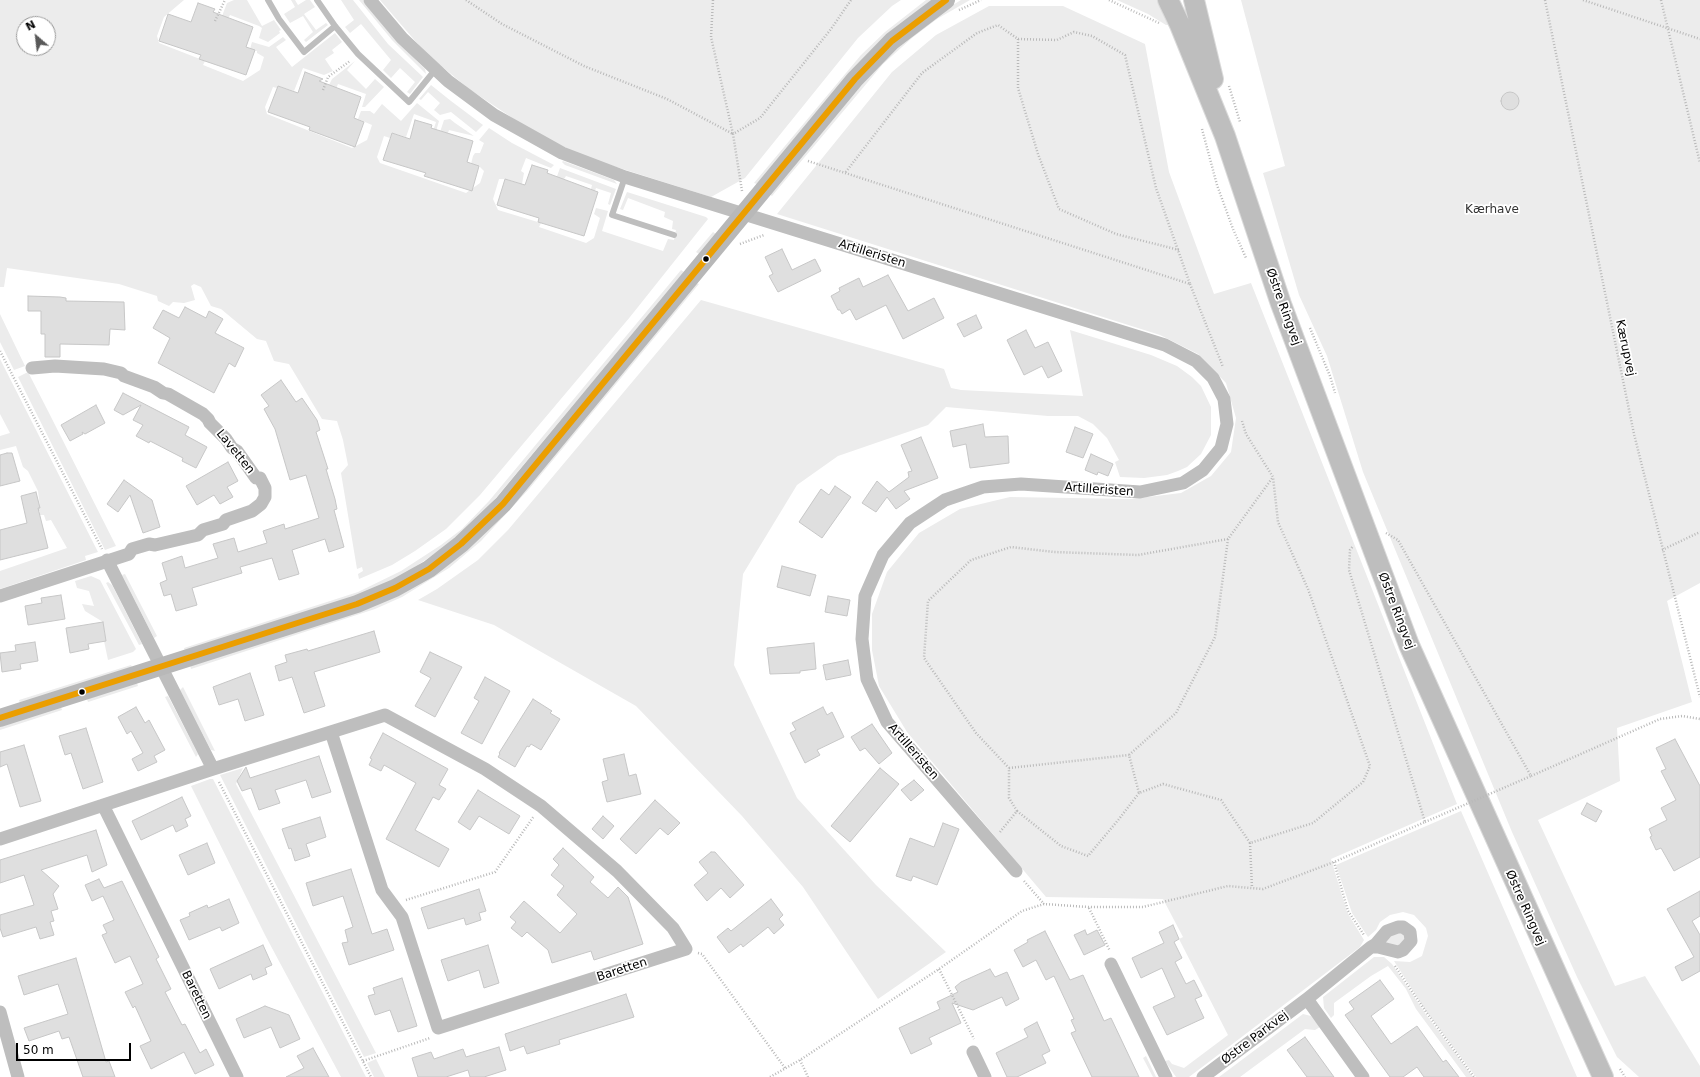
<!DOCTYPE html>
<html>
<head>
<meta charset="utf-8">
<style>
	body { margin:0 }
	#map { position:relative; width:1700px; height:1077px; overflow:hidden; background:#fff; font-family:"DejaVu Sans",sans-serif }
	canvas { display:block }
	.north { position:absolute; left:16px; top:16px; width:40px; height:40px; box-sizing:border-box; background:#fff; border:1px solid #999; border-radius:50%; rotate:332deg; font-size:11px; font-weight:700; line-height:16px; text-align:center; color:#000 }
	.north::after { content:''; display:block; margin:auto; width:14px; height:18px; background:#595959; clip-path:polygon(50% 0,100% 100%,50% 72%,0 100%) }
	.scale { position:absolute; left:16px; top:1043px; width:115px; height:18px; box-sizing:border-box; border:2px solid #000; border-top:0; padding-left:5px; font-size:12px; line-height:14px; white-space:nowrap; color:#000; -webkit-text-stroke:3px #fff; paint-order:stroke }
</style>
</head>
<body>
<div id="map">
<canvas width="1700" height="1077"></canvas>
<div class="north">N</div>
<div class="scale">50 m</div>
</div>
<script>
const context = document.querySelector('canvas').getContext('2d');
context.lineJoin = 'round';
function fill(path, color) { context.fillStyle = color; context.fill(path, 'evenodd'); }
const shape = rows => new Path2D(rows.map(r => 'M' + r).join(''));
function strokePath(path, color, width, dash) { context.strokeStyle = color; context.lineWidth = width; context.lineCap = dash ? 'butt' : 'round'; context.setLineDash(dash || []); context.stroke(path); }
function label(font, color, halo, rows, align = 'center') {
  context.font = font + ' "DejaVu Sans",sans-serif'; context.lineWidth = 3.5; context.setLineDash([]); context.textBaseline = 'middle'; context.strokeStyle = halo; context.fillStyle = color; for (const [text, x, y, turn = 0] of rows) {
    context.save(); context.translate(x, y); context.rotate((+turn || 0) * Math.PI / 180); context.textAlign = isNaN(turn) ? turn : align; if (halo) context.strokeText(text, 0, 0); context.fillText(text, 0, 0); context.restore();
  }
}
fill(shape([
	[0,0,184,0,164,17,157,36,159,43,205,61,203,65,243,81,260,70,264,57,257,53,257,51,250,49,252,42,269,47,283,37,286,40,276,47,292,67,335,33,342,42,332,50,334,53,325,59,333,71,324,75,303,68,294,91,278,86,277,88,273,87,265,107,267,114,352,148,367,140,372,125,358,119,361,111,370,111,374,114,382,104,401,121,417,103,439,121,435,135,432,134,436,122,414,114,406,137,392,133,390,138,384,136,377,157,380,163,466,193,480,183,484,171,479,166,471,164,473,156,475,153,480,153,484,143,479,140,489,128,512,143,554,165,551,168,526,158,521,171,524,173,522,184,506,179,499,179,493,199,498,210,541,223,539,227,586,243,594,238,600,218,594,214,596,208,608,211,602,231,663,251,668,239,674,240,676,230,672,229,673,221,664,217,665,212,628,198,623,210,620,209,627,192,706,217,708,219,630,317,480,495,446,529,415,551,392,565,359,579,358,574,363,571,362,567,357,569,341,473,348,465,343,440,337,421,322,419,289,364,274,361,266,341,257,339,221,309,211,306,201,287,194,284,191,286,195,300,184,303,173,302,169,306,158,301,157,296,119,284,7,268,4,287,0,287],
	[24,24,48,24,48,48,24,48],
	[234,0,247,0,262,26,274,20,281,30,279,31,280,33,268,42,259,38,262,28,259,26,230,15,224,26,219,24,227,3],
	[291,0,295,0,298,5,306,0,310,0,315,7,304,14,316,30,326,23,328,25,306,42,304,40,313,32,303,16,290,23,284,14,295,7],
	[341,0,353,0,388,44,423,77,410,94,407,92,415,82,400,68,391,78,383,70,391,60,361,24,350,33,345,27,354,20],
	[359,0,363,0,393,37,425,69,426,74,392,40],
	[380,0,901,0,892,6,858,38,745,178,711,197,607,164,572,151,529,129,469,89,439,64,417,43],
	[926,0,932,0,887,34,864,57,757,184,754,183,861,55,885,32],
	[961,0,970,0,937,19,912,38,883,64,772,196,769,194,880,62,935,16],
	[1117,0,1162,0,1172,24,1166,25,1148,14],
	[1241,0,1700,0,1700,583,1667,601,1692,702,1617,728,1620,781,1538,820,1615,986,1645,976,1700,1066,1700,1077,1639,1077,1617,1057,1577,977,1512,832,1363,472,1327,356,1299,295,1263,173,1285,166],
	[989,6,1063,6,1145,44,1169,172,1214,294,1251,283,1457,804,1331,859,1347,912,1364,940,1360,947,1189,1077,1176,1077,1165,1061,1169,1060,1172,1064,1184,1068,1228,1035,1179,939,1183,937,1163,899,1046,897,907,732,879,686,872,650,872,614,887,572,919,533,960,509,1010,497,1131,499,1181,493,1211,476,1231,452,1236,418,1226,383,1198,354,1160,335,777,214,892,72,936,35],
	[355,61,347,70,366,89,375,79,384,87,365,107,362,107,366,94,338,84,333,96,327,89,332,79],
	[431,85,451,101,483,125,476,132,451,112,440,115,434,110,440,103,428,92,421,100,419,99],
	[450,119,455,123,474,136,449,130,445,141,439,135,444,120],
	[563,161,614,180,617,184,565,165,562,162],
	[560,168,616,189,610,205,608,204,611,193,596,188,592,199,589,197,592,185,566,176,561,184,555,182],
	[713,232,716,234,699,254,696,252],
	[681,270,684,272,490,505,478,518,443,548,403,575,359,595,185,651,184,648,358,592,401,571,441,545,462,529,489,501],
	[696,283,699,284,529,489,481,541,449,568,402,597,375,609,191,669,190,665,423,580],
	[701,300,944,369,951,388,961,390,1083,396,1070,330,1151,355,1177,366,1192,377,1201,386,1211,407,1211,435,1201,454,1187,467,1178,471,1167,475,1144,478,1120,477,1115,462,1119,460,1107,438,1093,424,1078,416,1048,416,946,407,928,425,838,456,797,485,743,574,734,665,797,798,876,885,946,952,878,999,803,887,742,816,636,706,494,625,418,600,437,589,478,560,508,530],
	[0,314,25,366,14,370,0,342],
	[0,359,98,552,85,556,86,560,0,589,0,571,67,548,51,520,46,521,44,515,40,515,40,511,26,515,24,512,40,507,38,491,28,471,23,467,16,446,0,450,0,436,10,433,0,414],
	[28,372,48,411,116,546,105,550,18,377],
	[125,574,157,636,154,638,122,575],
	[91,576,100,580,136,649,133,652,108,660,104,641,106,641,103,622,85,611,82,604,94,606,89,591,77,588,75,581],
	[108,582,112,585,142,644,139,645,106,583],
	[131,665,132,667,20,703,19,700],
	[137,683,138,686,88,702,87,699],
	[183,687,215,751,211,750,180,690],
	[168,696,198,754,196,757,165,697],
	[61,707,62,710,0,730,0,726],
	[243,768,236,784,376,1053,364,1057,220,775],
	[210,779,213,779,366,1077,341,1077,265,935,191,786],
	[1461,811,1577,1077,1476,1077,1426,1011,1394,961,1410,962,1422,956,1428,936,1426,928,1414,915,1403,912,1390,915,1380,922,1376,930,1368,937,1352,913,1336,865],
	[1390,931,1408,934,1404,948,1385,946,1384,937],
	[1374,957,1384,957,1392,964,1427,1016,1473,1077,1466,1077,1416,1009,1406,989,1388,966,1371,976,1334,1003,1334,1015,1331,1018,1324,1008,1323,997],
	[1303,1014,1311,1016,1320,1027,1315,1030,1305,1029,1240,1077,1219,1077],
	[1146,1056,1156,1077,1153,1077,1143,1058],
	[376,1059,385,1077,374,1077,367,1063]
]), '#ececec');
const building = shape([
	[198,3,215,9,213,12,253,27,246,47,255,50,246,75,199,59,201,55,159,41,168,14,191,22,198,3],
	[305,72,323,79,319,81,361,97,354,118,364,122,355,147,309,130,310,127,268,112,278,86,298,93,305,72],
	'1501 101a9 9 0 1 1 18 0a9 9 0 1 1-18 0Z',
	[415,120,432,125,431,128,473,141,467,162,479,166,472,191,424,176,426,173,383,160,392,133,410,139,415,120],
	[532,165,548,170,547,173,598,192,584,236,538,222,539,218,497,205,505,179,525,185,532,165],
	[782,249,792,270,815,259,821,271,778,292,769,276,773,274,765,257,782,249],
	[888,275,908,311,934,298,944,318,903,339,886,305,856,320,850,309,842,314,840,310,838,310,831,296,840,291,839,288,859,278,863,287,888,275],
	[28,296,60,297,66,298,66,301,124,302,125,330,110,329,109,345,60,344,60,357,45,357,45,334,41,334,41,311,28,311,28,296],
	[185,307,206,318,209,311,223,319,215,333,244,348,235,367,229,363,214,393,158,363,170,338,153,328,163,310,179,318,185,307],
	[976,315,982,328,964,337,957,324,976,315],
	[1026,330,1035,348,1048,342,1062,371,1048,378,1042,366,1024,375,1007,340,1026,330],
	[281,380,296,402,302,398,317,420,320,430,316,432,328,469,326,469,335,499,337,509,334,510,344,547,329,552,325,539,292,550,299,574,279,580,272,558,240,567,242,573,192,588,197,605,176,611,171,594,164,596,160,583,167,580,162,563,182,556,185,568,218,558,213,544,234,538,238,552,267,543,263,531,284,524,285,529,319,518,306,475,290,480,275,429,264,409,269,406,261,395,281,380],
	[123,393,189,427,185,435,207,447,196,468,182,461,183,458,150,441,149,443,136,436,143,425,133,420,141,405,123,415,114,410,123,393],
	[96,405,105,423,85,434,82,432,83,434,70,441,61,425,96,405],
	[983,424,985,437,1008,436,1009,463,970,468,966,444,953,447,950,431,983,424],
	[1075,427,1093,434,1083,458,1066,452,1075,427],
	[921,437,938,478,904,491,910,499,896,509,887,497,876,512,862,503,877,481,889,492,909,477,908,472,912,471,901,445,921,437],
	[7,453,12,453,20,481,0,486,0,455,7,453],
	[1091,454,1113,464,1108,476,1098,472,1097,475,1085,470,1091,454],
	[228,462,238,481,227,487,233,497,220,504,214,495,197,505,186,486,228,462],
	[124,480,152,500,160,527,143,533,130,495,118,512,107,504,124,480],
	[835,486,851,497,822,538,799,522,821,489,829,495,835,486],
	[36,492,40,508,38,508,48,548,0,560,0,530,27,523,21,496,36,492],
	[782,566,816,575,810,596,777,587,782,566],
	[61,595,65,619,28,625,25,606,42,603,41,598,61,595],
	[828,596,850,600,847,616,825,612,828,596],
	[103,622,106,641,88,644,89,649,70,653,66,628,103,622],
	[374,631,380,652,314,672,325,706,304,713,292,677,279,681,275,666,287,662,285,655,307,649,308,651,374,631],
	[35,642,38,661,20,664,21,669,2,672,0,653,16,651,15,645,35,642],
	[814,643,816,669,800,671,800,673,770,674,767,648,814,643],
	[430,652,462,667,435,717,415,706,431,678,420,672,430,652],
	[848,660,851,675,826,680,823,665,848,660],
	[250,673,264,715,245,721,238,699,219,705,213,687,250,673],
	[485,677,510,691,482,744,461,733,479,701,474,698,485,677],
	[533,699,552,711,550,713,560,719,541,750,531,744,529,747,527,746,515,767,498,757,500,754,499,753,533,699],
	[136,707,145,723,149,720,165,750,154,756,157,762,138,771,132,759,143,753,131,731,127,734,118,717,136,707],
	[823,707,827,715,832,712,844,737,817,750,820,755,805,763,790,733,796,730,792,723,823,707],
	[872,724,892,753,879,764,865,748,860,751,851,737,872,724],
	[86,728,103,782,83,789,71,753,65,755,59,736,86,728],
	[383,733,448,769,439,785,446,789,439,800,433,797,415,830,449,849,439,867,386,839,416,783,384,765,381,771,369,765,372,759,370,758,383,733],
	[1675,739,1700,786,1700,857,1674,871,1661,848,1656,850,1650,837,1652,836,1649,829,1667,820,1661,808,1676,800,1661,771,1666,769,1656,748,1675,739],
	[24,745,41,801,20,807,7,764,0,767,0,752,24,745],
	[624,754,629,776,636,774,641,794,607,802,602,782,608,780,603,759,624,754],
	[319,756,331,792,312,798,306,780,275,790,280,803,259,810,251,788,242,791,237,781,246,767,250,778,319,756],
	[880,768,899,784,850,842,831,826,880,768],
	[914,780,924,790,911,801,901,790,914,780],
	[478,790,520,816,509,834,479,816,470,830,458,822,478,790],
	[182,797,191,816,185,819,188,826,176,832,173,825,141,840,132,821,182,797],
	[655,800,680,823,668,835,660,828,636,854,620,839,655,800],
	[1587,803,1602,811,1596,822,1581,814,1587,803],
	[603,816,614,826,603,839,592,829,603,816],
	[320,817,326,837,306,844,310,856,295,861,291,848,289,849,282,829,320,817],
	[943,823,959,829,937,885,913,876,911,881,896,876,910,838,934,847,943,823],
	[96,830,107,865,92,872,87,855,41,870,59,886,53,894,58,909,51,911,54,921,50,922,54,935,40,939,36,927,3,937,0,928,0,915,34,905,24,875,0,883,0,860,96,830],
	[207,843,215,863,188,875,179,855,207,843],
	[563,848,594,877,590,882,608,898,618,887,628,897,643,944,594,960,591,951,552,963,548,950,527,932,522,937,511,928,516,922,510,917,524,901,560,933,577,914,557,895,564,886,551,875,559,865,553,859,563,848],
	[711,852,715,852,744,885,730,898,721,888,707,901,694,885,708,873,699,862,711,852],
	[351,869,372,934,387,929,394,950,349,965,342,943,348,942,345,930,353,927,343,896,313,906,306,883,351,869],
	[99,879,104,888,122,881,159,957,156,959,171,989,165,992,182,1025,185,1024,200,1053,206,1049,214,1065,195,1074,184,1052,151,1069,140,1046,151,1041,135,1006,133,1008,125,992,143,984,130,956,115,963,102,935,107,933,103,925,114,920,103,896,92,901,85,885,99,879],
	[479,889,486,911,479,913,481,920,466,925,464,918,428,929,421,908,479,889],
	[1700,891,1700,916,1692,921,1700,935,1700,971,1682,981,1675,967,1694,957,1667,909,1700,891],
	[229,899,239,923,222,931,220,927,189,940,180,920,190,916,189,913,207,905,208,908,229,899],
	[771,899,783,915,779,919,784,925,774,934,768,927,743,947,741,944,729,953,717,937,728,928,731,931,771,899],
	[1173,925,1179,939,1174,942,1182,958,1175,962,1186,984,1194,980,1202,996,1195,999,1204,1018,1167,1035,1153,1007,1175,997,1162,968,1141,978,1132,958,1164,943,1159,932,1173,925],
	[1085,930,1087,935,1097,930,1105,945,1084,955,1074,935,1085,930],
	[1045,931,1070,980,1083,975,1104,1021,1111,1018,1139,1077,1092,1077,1071,1033,1076,1031,1071,1020,1074,1019,1054,976,1046,980,1036,960,1023,967,1014,950,1028,942,1027,940,1045,931],
	[263,945,272,965,265,968,267,974,253,980,251,974,219,989,210,969,263,945],
	[488,945,499,983,484,988,479,970,448,981,441,960,488,945],
	[76,958,106,1062,109,1061,115,1077,83,1077,69,1037,62,1039,59,1031,29,1041,24,1028,68,1014,58,984,24,995,18,976,76,958],
	[990,969,995,977,1007,972,1019,999,1006,1006,1002,997,973,1010,952,1003,961,1023,929,1038,932,1044,911,1054,899,1028,940,1009,937,1002,958,992,955,987,961,982,990,969],
	[402,978,417,1026,398,1032,390,1010,375,1015,368,996,375,994,373,988,402,978],
	[1380,980,1394,999,1371,1016,1391,1044,1417,1026,1443,1062,1446,1060,1459,1077,1424,1077,1417,1067,1403,1077,1390,1077,1345,1015,1354,1009,1349,1002,1380,980],
	[626,994,634,1017,559,1040,560,1044,527,1054,524,1046,510,1051,505,1034,626,994],
	[265,1006,289,1015,300,1039,280,1048,271,1027,244,1038,236,1019,265,1006],
	[1037,1022,1050,1051,1042,1055,1046,1063,1017,1077,1007,1077,996,1053,1028,1037,1024,1029,1037,1022],
	[1305,1037,1334,1077,1307,1077,1287,1050,1305,1037],
	[499,1047,506,1070,484,1077,470,1077,468,1070,446,1077,418,1077,412,1058,431,1052,434,1059,463,1049,466,1057,499,1047],
	[313,1048,329,1077,286,1077,304,1068,297,1056,313,1048]
]);
fill(building, '#dfdfdf');
strokePath(building, '#c7c7c7', 1);
const primary = shape([
	[1168,0,1180,25,1225,136,1281,304,1409,645,1603,1077],
	[1194,0,1213,79]
]);
strokePath(primary, '#dbdbdb', 22);
strokePath(shape([
	[466,0,502,24,584,66,667,99,733,134],
	[713,0,711,37,733,134],
	[1109,0,1159,23],
	[1545,0,1634,434,1700,697],
	[1583,0,1700,39],
	[1661,0,1700,163],
	[959,10,981,0],
	[215,21,225,0],
	[1018,39,1018,88,1038,154,1059,209,1116,234,1179,250],
	[1229,86,1240,122],
	[323,90,328,77,350,61],
	[1202,129,1217,185,1233,229,1246,258],
	[808,161,1190,284,1156,188,1125,55,1092,36,1074,32,1057,40,1018,39,998,25,977,33,922,73,845,173],
	[742,191,733,134,760,118,831,29,851,0],
	[740,244,764,235],
	[1190,284,1223,367],
	[1310,328,1330,376,1335,393],
	[0,351,102,549],
	[1242,421,1246,434,1273,477,1278,522,1308,589,1370,766,1363,782,1313,823,1250,843,1221,800,1163,784,1139,793,1129,755,1176,713,1215,637,1228,539,1273,477],
	[1386,533,1398,540,1531,776,1660,719,1682,716,1700,719],
	[1662,550,1700,532],
	[1009,768,1129,755],
	[219,782,371,1077],
	[1017,811,1061,846,1088,856,1119,819,1139,793],
	[1000,832,1017,811,1009,798,1009,768,976,733,924,658,928,601,971,560,1011,547,1054,552,1138,555,1228,539],
	[1250,843,1252,888],
	[1334,862,1348,911,1364,935],
	[1024,881,1044,904],
	[406,900,495,872,534,816],
	[1089,908,1110,951],
	[698,953,702,954,785,1068],
	[1395,966,1426,1012,1474,1077],
	[939,969,974,1039],
	[800,1060,808,1077],
	[363,1061,430,1038],
	[1620,1069,1625,1077],
	[770,1077,800,1060,939,969,1022,911,1044,904,1088,907,1143,907,1228,886,1263,889,1334,862,1425,822,1349,570,1350,550,1353,546]
]), '#b9b9b9', 2.5, [1, 2]);
strokePath(shape([
	[268,0,279,19,304,52,335,26],
	[317,0,335,26,358,54,409,102,435,70],
	[625,177,612,215,674,235]
]), '#bebebe', 6);
strokePath(shape([
	[370,0,402,38,448,81,494,115,562,153,625,177,1165,345,1196,361,1213,378,1224,399,1227,424,1221,448,1203,470,1183,483,1140,492,1021,484,983,487,945,500,910,523,883,555,865,596,862,639,867,679,887,722,1016,871],
	[107,560,213,769],
	[0,596,129,554,132,549,149,544,155,545,198,535,203,530,223,524,226,520,252,511,261,504,265,497,265,488,260,478,256,478,237,451,232,448,226,439,210,423,208,419,203,414,168,394,163,393,154,387,124,376,121,373,104,369,55,366,32,368],
	[103,805,237,1077],
	[0,839,213,769,385,715,485,769,541,806,617,871,673,928,686,949,438,1028,402,917,382,890,331,732],
	[1111,964,1166,1077],
	[1307,999,1363,1077],
	[0,1012,18,1077],
	[973,1052,985,1077],
	[1203,1077,1307,999,1371,947,1376,944,1387,931,1398,927,1403,927,1410,932,1411,941,1403,950,1398,952,1378,947,1371,947]
]), '#bebebe', 13);
strokePath(shape([
	[0,718,357,604,395,588,429,569,461,544,503,504,855,79,892,41,946,0]
]), '#b8b8b8', 18);
strokePath(primary, '#bebebe', 20);
strokePath(shape([
	[1425,822,1531,776]
]), '#b9b9b9', 2.5, [1, 2]);
strokePath(shape([
	[0,718,357,604,395,588,429,569,461,544,503,504,855,79,892,41,946,0]
]), '#eb9e00', 6);
for (const [x, y, r, color] of [
	[706,259,3.5,"#000"],
	[82,692,3.5,"#000"]
]) { const dot = new Path2D(); dot.arc(x, y, r, 0, 2 * Math.PI); context.fillStyle = color; context.fill(dot); strokePath(dot, '#fff', 1.5); }
label('12px', '#333', '#fff', [
	["Kærhave",1492,210]
]);
label('12px', '#000', '#fff', [
	["Artilleristen",872,254,17],
	["Østre Ringvej",1283,307,70],
	["Kærupvej",1625,348,78],
	["Lavetten",235,452,51],
	["Artilleristen",1099,490,4],
	["Østre Ringvej",1396,611,69],
	["Artilleristen",913,752,49],
	["Østre Ringvej",1525,908,66],
	["Baretten",622,970,-18],
	["Baretten",196,995,64],
	["Østre Parkvej",1255,1038,-37]
]);
</script>
</body>
</html>
